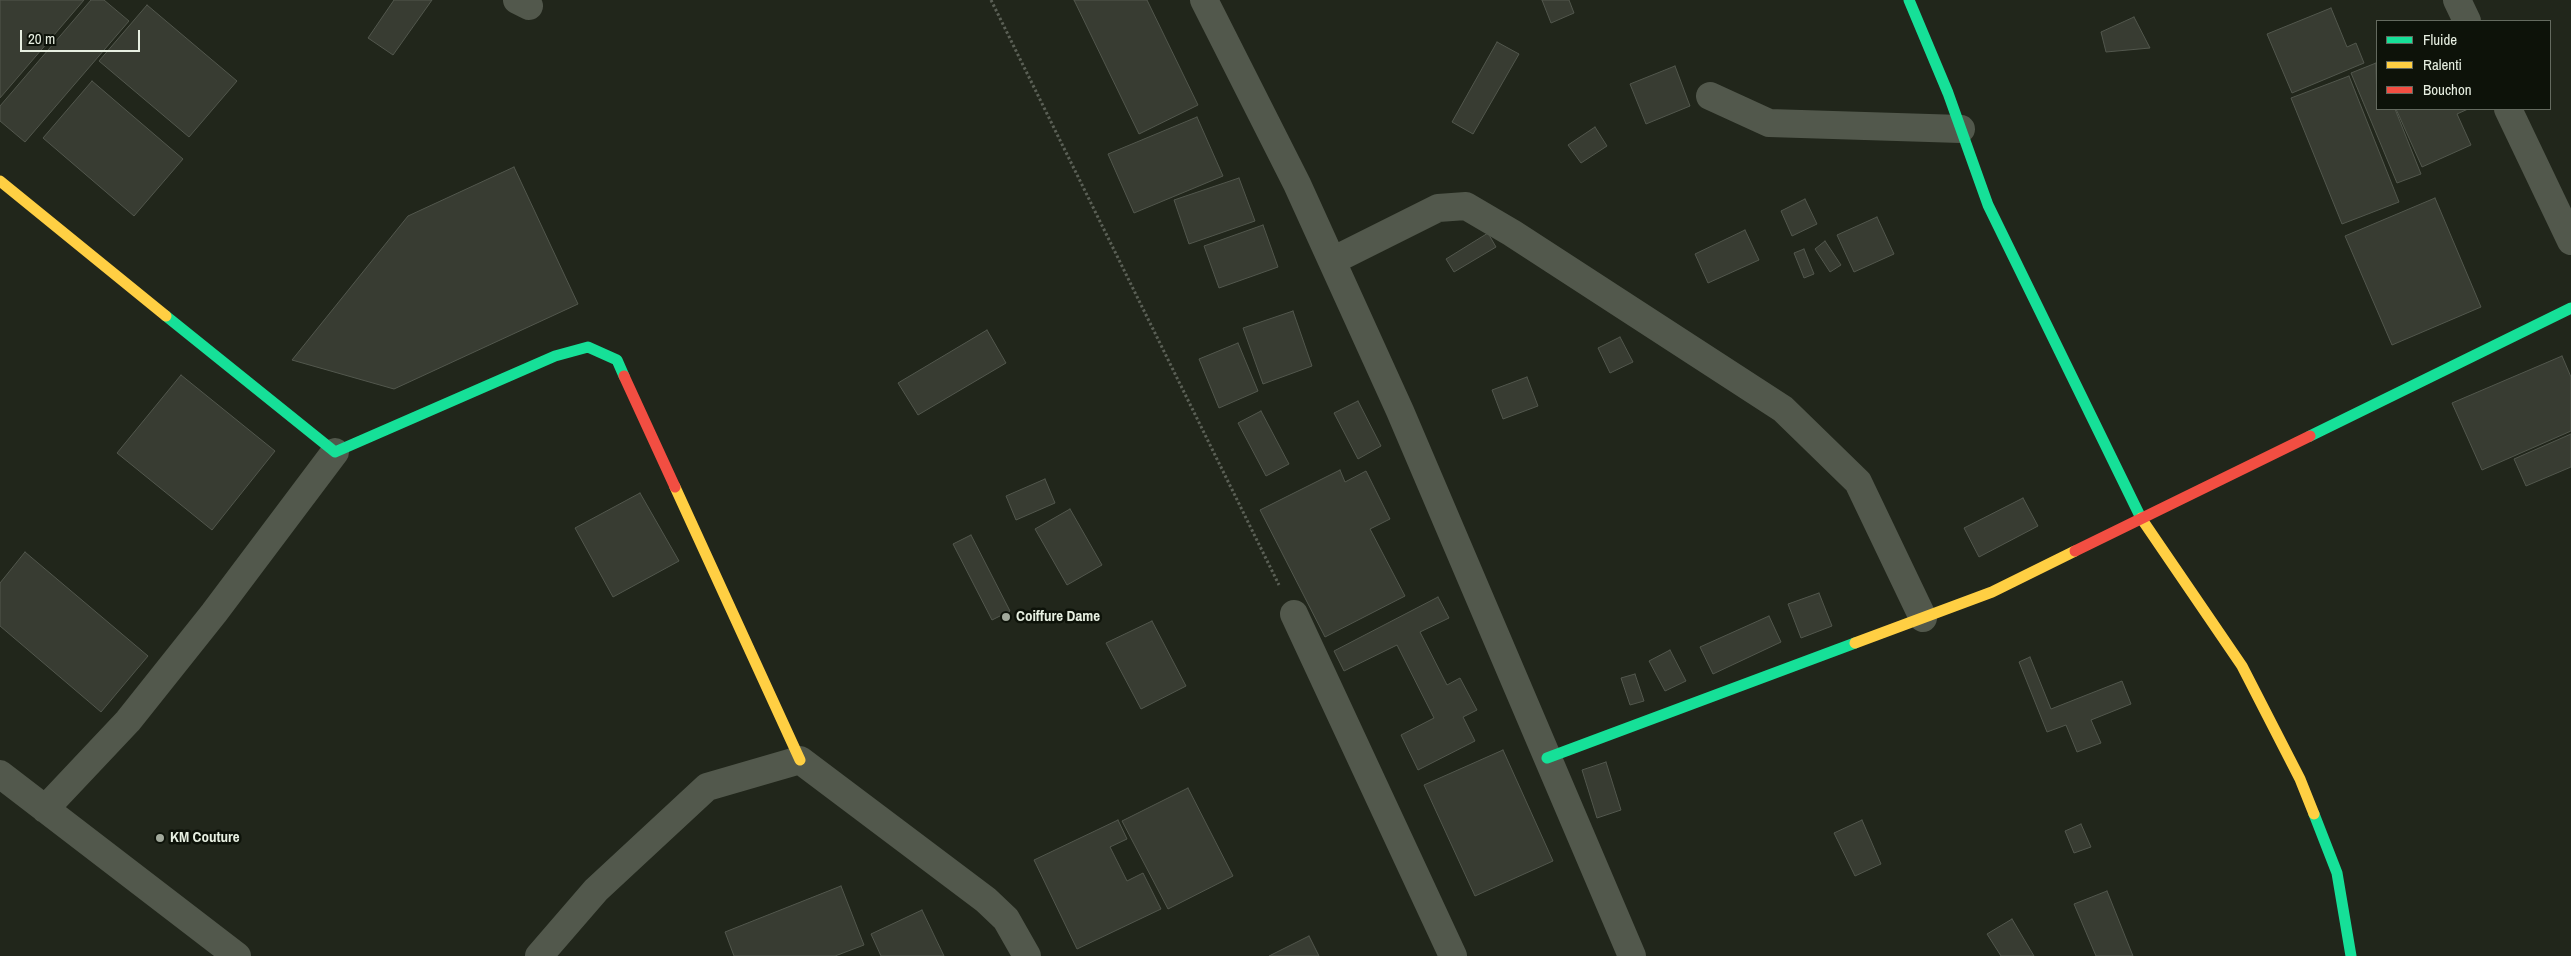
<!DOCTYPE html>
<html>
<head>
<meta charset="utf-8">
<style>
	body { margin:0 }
	#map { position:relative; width:2571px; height:956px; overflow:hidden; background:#21261b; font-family:"Archivo Narrow",sans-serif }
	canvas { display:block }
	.legend { position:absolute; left:2376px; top:20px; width:175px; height:90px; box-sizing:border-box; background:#0d1209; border:1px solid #646a5f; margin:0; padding:6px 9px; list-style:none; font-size:15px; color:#e7efe1 }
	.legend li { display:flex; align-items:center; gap:10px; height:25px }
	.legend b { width:25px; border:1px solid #646a5f }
	.scale { position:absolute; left:20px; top:30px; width:120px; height:22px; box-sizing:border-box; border:2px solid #e7efe1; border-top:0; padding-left:6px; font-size:15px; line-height:18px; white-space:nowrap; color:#e7efe1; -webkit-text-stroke:4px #0d1209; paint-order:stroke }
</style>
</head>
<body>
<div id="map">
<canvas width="2571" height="956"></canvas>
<ul class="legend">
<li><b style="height:6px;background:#16e098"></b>Fluide</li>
<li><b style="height:6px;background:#ffcf43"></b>Ralenti</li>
<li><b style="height:6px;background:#f24e42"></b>Bouchon</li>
</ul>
<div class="scale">20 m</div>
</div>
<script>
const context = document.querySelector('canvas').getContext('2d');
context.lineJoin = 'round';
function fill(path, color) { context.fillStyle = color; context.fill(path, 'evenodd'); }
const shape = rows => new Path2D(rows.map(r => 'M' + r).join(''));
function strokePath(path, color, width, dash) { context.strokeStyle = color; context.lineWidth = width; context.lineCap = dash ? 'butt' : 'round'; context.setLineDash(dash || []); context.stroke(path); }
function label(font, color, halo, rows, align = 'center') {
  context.font = font + ' "Archivo Narrow",sans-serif'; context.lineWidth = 5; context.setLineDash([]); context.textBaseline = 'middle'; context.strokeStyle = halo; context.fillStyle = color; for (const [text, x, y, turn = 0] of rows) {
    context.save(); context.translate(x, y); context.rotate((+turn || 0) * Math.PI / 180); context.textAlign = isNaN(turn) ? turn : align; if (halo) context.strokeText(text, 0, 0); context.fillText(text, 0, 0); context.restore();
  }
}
const building = shape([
	[0,0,84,0,0,98,0,0],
	[91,0,104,0,129,21,25,142,0,121,0,106,91,0],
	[394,0,432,0,393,55,368,38,394,0],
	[1074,0,1147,0,1198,105,1139,134,1074,0],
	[1542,0,1569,0,1574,13,1551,23,1542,0],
	[147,5,237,81,189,137,99,61,147,5],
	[2331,8,2347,47,2356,43,2364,63,2292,93,2267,34,2331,8],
	[2134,17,2150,48,2106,52,2101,32,2134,17],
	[1497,42,1519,54,1473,134,1452,122,1497,42],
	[2376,63,2377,109,2395,109,2421,174,2397,183,2351,73,2376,63],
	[1675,66,1690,106,1646,124,1630,84,1675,66],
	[2349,76,2399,202,2342,224,2291,98,2349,76],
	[92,81,183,159,134,216,43,138,92,81],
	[2396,109,2468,109,2457,114,2471,145,2422,167,2396,109],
	[1197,117,1223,176,1134,213,1108,154,1197,117],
	[1595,127,1607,146,1581,163,1568,145,1595,127],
	[514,167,578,304,394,389,292,360,408,216,514,167],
	[1239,178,1255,221,1189,244,1174,200,1239,178],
	[2435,198,2481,307,2392,345,2345,236,2435,198],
	[1805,199,1817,224,1792,236,1781,211,1805,199],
	[1877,217,1894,254,1854,272,1837,235,1877,217],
	[1263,225,1278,267,1219,288,1204,246,1263,225],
	[1745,230,1759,260,1708,283,1695,254,1745,230],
	[1488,233,1496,247,1454,272,1446,259,1488,233],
	[1825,241,1841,265,1830,272,1815,249,1825,241],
	[1804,249,1814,274,1804,278,1794,253,1804,249],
	[1293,311,1312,366,1263,384,1243,328,1293,311],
	[987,330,1006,363,918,415,898,383,987,330],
	[1620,337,1633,362,1610,373,1598,348,1620,337],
	[1238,343,1258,391,1219,408,1199,359,1238,343],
	[2562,356,2571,377,2571,431,2482,470,2452,403,2562,356],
	[181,375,275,451,212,530,117,453,181,375],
	[1527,377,1538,406,1503,419,1492,390,1527,377],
	[1358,401,1381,446,1358,459,1334,413,1358,401],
	[1261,411,1289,464,1266,476,1238,423,1261,411],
	[2571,434,2571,467,2526,486,2514,459,2571,434],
	[1340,470,1345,482,1366,471,1390,519,1370,529,1405,596,1325,637,1260,510,1340,470],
	[1045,479,1055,503,1016,520,1006,496,1045,479],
	[640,493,679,561,613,597,575,528,640,493],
	[2023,498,2038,526,1979,557,1964,528,2023,498],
	[1070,509,1102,565,1067,585,1035,529,1070,509],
	[971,535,1010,611,992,620,953,544,971,535],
	[25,552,148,656,101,712,0,626,0,583,25,552],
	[1819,593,1832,626,1801,638,1788,604,1819,593],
	[1438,597,1449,618,1420,632,1447,685,1460,678,1477,710,1463,717,1475,741,1418,770,1401,735,1434,718,1397,645,1344,671,1334,651,1438,597],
	[1769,616,1781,642,1713,674,1700,647,1769,616],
	[1152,621,1186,686,1141,709,1106,643,1152,621],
	[1670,650,1686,681,1665,691,1649,661,1670,650],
	[2030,657,2051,709,2122,681,2131,704,2091,720,2101,743,2077,752,2066,725,2047,732,2019,662,2030,657],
	[1635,674,1644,701,1630,705,1621,678,1635,674],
	[1503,750,1553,861,1475,896,1424,785,1503,750],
	[1606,762,1621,810,1597,818,1582,770,1606,762],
	[1188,788,1233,876,1168,909,1122,821,1188,788],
	[1118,820,1127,839,1110,847,1127,881,1143,873,1161,909,1077,949,1034,860,1118,820],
	[1862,820,1881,864,1855,876,1834,833,1862,820],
	[2081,824,2091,847,2074,853,2065,831,2081,824],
	[841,886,864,945,835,956,734,956,725,932,841,886],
	[2107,891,2133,956,2096,956,2074,904,2107,891],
	[922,910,944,956,881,956,871,934,922,910],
	[2012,919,2034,956,2001,956,1987,934,2012,919],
	[1309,936,1319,956,1269,956,1309,936]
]);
fill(building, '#383c32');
strokePath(building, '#52574d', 1);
strokePath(shape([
	[991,0,1279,585]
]), '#5b6056', 3, [2.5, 2.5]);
strokePath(shape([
	[517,0,529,6],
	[1204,0,1297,184,1400,411,1632,956],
	[2457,0,2467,21],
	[1710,96,1769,123,1961,129],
	[2508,109,2571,241],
	[1332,261,1438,208,1466,206,1512,233,1783,409,1858,482,1923,618],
	[1294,614,1453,956],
	[0,774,237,956],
	[45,809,128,721,214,613,335,452],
	[539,956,596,890,707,787,800,760,986,900,1006,919,1027,956]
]), '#52584c', 28);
strokePath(shape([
	[1909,0,1948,93,1988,205,2141,518],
	[166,316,335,452,555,356,588,347,617,360,624,376],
	[2310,436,2571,308],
	[1547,758,1855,643],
	[2314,814,2337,873,2351,956]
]), '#16e098', 11);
strokePath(shape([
	[0,181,166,316],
	[675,487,800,760],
	[2141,518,2242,666,2300,779,2314,814],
	[1855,643,1992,592,2075,551]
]), '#ffcf43', 11);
strokePath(shape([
	[624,376,675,487],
	[2075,551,2310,436]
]), '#f24e42', 11);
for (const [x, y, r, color] of [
	[1006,617,5,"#a2a99c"],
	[160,838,5,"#a2a99c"]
]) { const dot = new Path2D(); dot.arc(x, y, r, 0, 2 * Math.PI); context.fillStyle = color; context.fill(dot); strokePath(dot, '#0d1209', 2); }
label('bold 15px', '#e7efe1', '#0d1209', [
	["Coiffure Dame",1016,617],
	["KM Couture",170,838]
], 'left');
</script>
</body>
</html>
